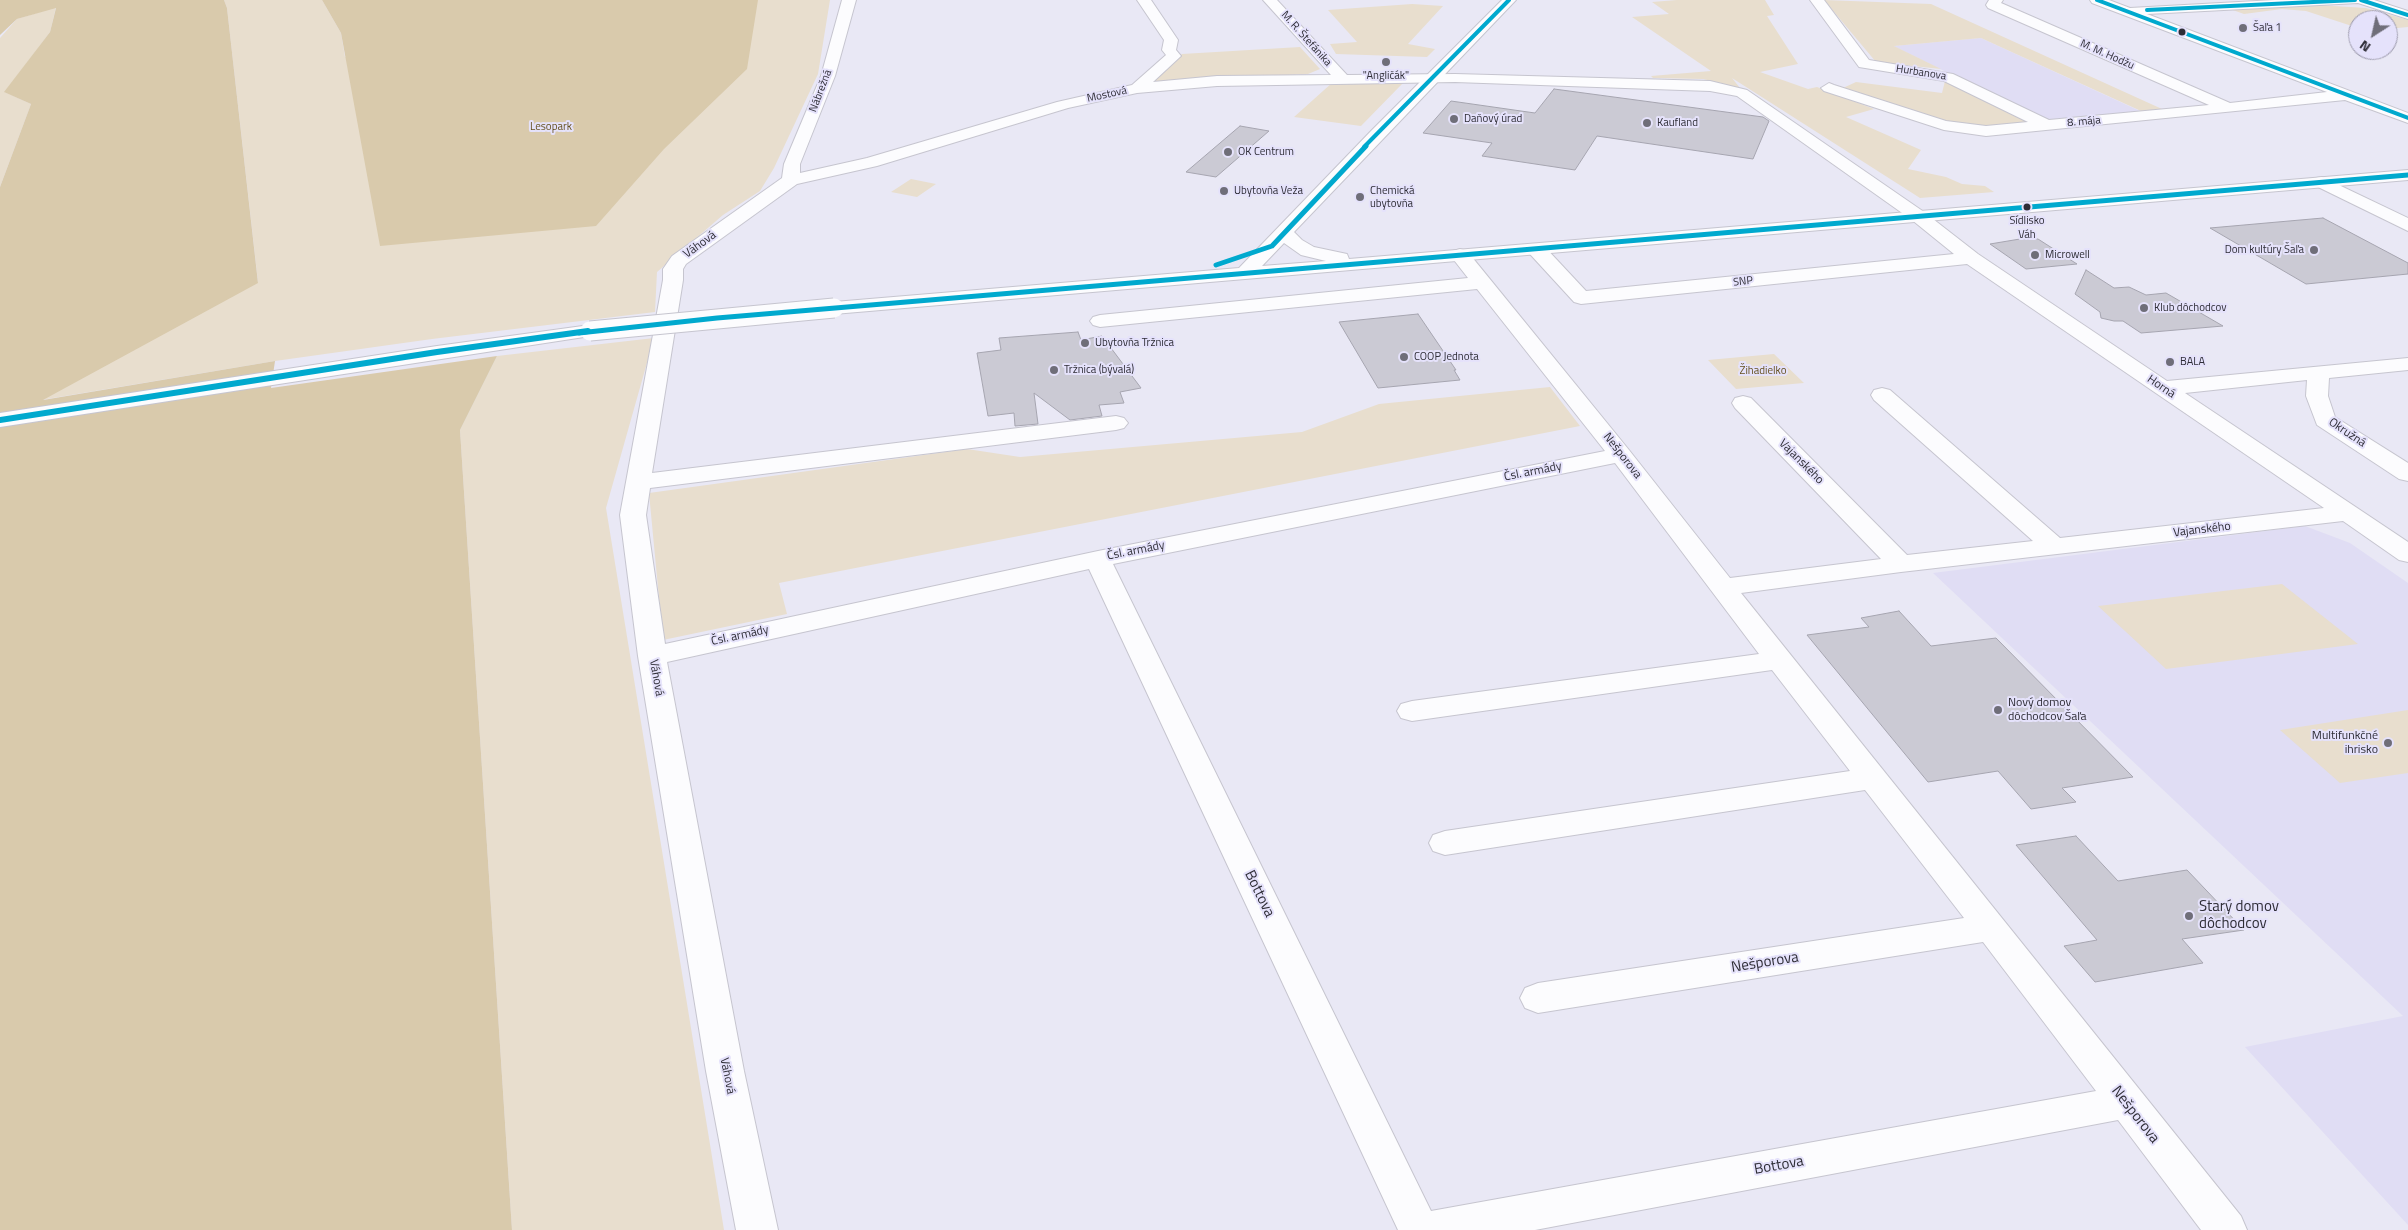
<!DOCTYPE html>
<html>
<head>
<meta charset="utf-8">
<style>
	body { margin:0 }
	#map { position:relative; width:2408px; height:1230px; overflow:hidden; background:#e9e8f5; font-family:"Titillium Web",sans-serif }
	canvas { display:block }
	.north { position:absolute; left:2348px; top:10px; width:50px; height:50px; box-sizing:border-box; background:#e5e2fb; border:1px solid #9c9aac; border-radius:50%; rotate:215deg; font-size:14px; font-weight:700; line-height:20px; text-align:center; color:#2e2d36 }
	.north::after { content:''; display:block; margin:auto; width:18px; height:22px; background:#6f6e79; clip-path:polygon(50% 0,100% 100%,50% 72%,0 100%) }
</style>
</head>
<body>
<div id="map">
<canvas width="2408" height="1230"></canvas>
<div class="north">N</div>
</div>
<script>
const context = document.querySelector('canvas').getContext('2d');
context.lineJoin = 'round';
function fill(path, color) { context.fillStyle = color; context.fill(path, 'evenodd'); }
const shape = rows => new Path2D(rows.map(r => 'M' + r).join(''));
function strokePath(path, color, width, dash) { context.strokeStyle = color; context.lineWidth = width; context.lineCap = dash ? 'butt' : 'round'; context.setLineDash(dash || []); context.stroke(path); }
function label(font, color, halo, rows, align = 'center') {
  context.font = font + ' "Titillium Web",sans-serif'; context.lineWidth = 4; context.setLineDash([]); context.textBaseline = 'middle'; context.strokeStyle = halo; context.fillStyle = color; for (const [text, x, y, turn = 0] of rows) {
    context.save(); context.translate(x, y); context.rotate((+turn || 0) * Math.PI / 180); context.textAlign = isNaN(turn) ? turn : align; if (halo) context.strokeText(text, 0, 0); context.fillText(text, 0, 0); context.restore();
  }
}
fill(shape([
	[1981,38,2140,111,2045,120,1893,46],
	[2305,526,2350,543,2408,583,2408,1225,2245,1047,2403,1016,1933,573]
]), '#e0ddf4');
fill(shape([
	[224,0,322,0,341,33,345,57,589,0,830,0,818,74,774,168,760,191,723,215,657,272,655,312,432,339,275,361,41,400,258,282,227,8],
	[1677,0,1765,0,1774,15,1767,16,1798,64,1760,72,1808,89,1817,87,1874,109,1846,117,1921,150,1908,169,1946,177,1962,184,1985,186,1994,192,1920,198,1732,78,1740,88,1703,79,1653,78,1651,76,1711,71,1632,17,1669,14,1652,2],
	[1824,0,1931,4,2162,109,2141,111,1981,38,1894,46,1941,69,1876,62],
	[1412,4,1443,6,1408,44,1435,49,1427,57,1336,54,1330,44,1357,42,1328,10],
	[2302,4,2366,8,2408,20,2408,27,2388,29,2388,20,2358,20,2358,28,2306,11,2282,9,2244,14,2227,8],
	[56,7,50,32,5,92,31,104,0,187,0,38,17,19],
	[1300,47,1320,69,1308,74,1150,82,1182,54],
	[1945,81,2037,123,1973,127,1948,124,1843,88,1856,82,1942,93],
	[1333,82,1403,83,1361,126,1294,117],
	[911,179,936,184,917,197,891,192],
	[654,338,606,508,724,1230,512,1230,460,430,497,356],
	[1774,354,1804,383,1736,389,1708,360],
	[1550,387,1580,426,779,583,787,614,663,640,649,493,967,449,1020,457,1302,432,1379,404],
	[2282,584,2358,644,2166,669,2098,606],
	[2408,710,2408,773,2340,783,2280,730]
]), '#e8dece');
fill(shape([
	[0,0,224,0,227,8,258,283,43,400,275,361,271,388,497,356,460,430,512,1230,0,1230,0,187,31,104,4,92,50,32,56,8,17,19,0,35],
	[322,0,758,0,747,69,664,149,596,226,380,246,341,33]
]), '#d9caac');
const building = shape([
	[1554,89,1763,117,1769,121,1753,159,1597,136,1575,170,1482,156,1492,143,1423,133,1451,101,1535,113,1554,89],
	[1240,126,1269,131,1216,177,1186,172,1240,126],
	[2323,218,2408,263,2408,274,2306,284,2210,228,2323,218],
	[2020,239,2038,239,2077,264,2026,269,1990,244,2020,239],
	[2086,270,2114,288,2129,287,2146,295,2166,293,2223,326,2141,333,2123,321,2114,321,2101,318,2100,312,2075,294,2086,270],
	[1418,314,1456,370,1454,370,1460,380,1378,388,1339,322,1418,314],
	[1078,332,1081,340,1102,336,1141,388,1120,392,1124,403,1099,405,1102,416,1070,420,1034,393,1038,424,1015,426,1014,413,988,416,977,353,1001,350,999,338,1078,332],
	[1899,611,1931,646,1996,638,2133,777,2062,788,2076,802,2031,809,1998,771,1928,782,1807,635,1869,627,1861,618,1899,611],
	[2076,836,2118,881,2187,870,2244,930,2182,939,2203,963,2095,982,2064,946,2097,940,2016,845,2076,836]
]);
fill(building, '#cbcad4');
strokePath(building, '#a6a5b0', 1);
const minor = shape([
	[842,0,856,0,835,76,800,164,800,173,867,158,1057,102,1132,85,1166,55,1162,50,1164,40,1137,0,1151,0,1178,40,1176,50,1181,56,1153,82,1217,76,1331,75,1263,0,1277,0,1347,75,1455,74,1710,81,1747,90,1924,212,1978,254,2167,381,2408,358,2408,370,2329,378,2328,396,2335,417,2408,463,2408,481,2399,479,2317,425,2306,396,2307,380,2185,393,2408,542,2408,562,2399,560,2343,521,1901,572,1741,593,2241,1216,2247,1230,2201,1230,2118,1120,1535,1230,1398,1230,1089,569,667,662,744,1071,778,1230,736,1230,706,1071,638,656,620,515,663,280,663,269,672,256,782,178,784,164,821,76,842,0],
	[1455,82,1710,91,1737,96,1912,220,1954,254,1586,291,1543,245,1529,245,1527,249,1529,253,1574,302,1581,304,1967,264,2324,508,2060,538,1890,390,1882,388,1874,390,1871,395,1874,400,2033,541,1907,555,1751,398,1743,396,1735,398,1732,403,1735,408,1881,559,1730,578,1629,450,1489,278,1467,251,1460,249,1453,251,1450,255,1468,278,1100,315,1093,317,1090,321,1093,325,1100,327,1477,289,1605,451,1098,551,665,644,646,515,650,488,1116,430,1124,428,1128,423,1124,418,1116,416,652,473,683,280,683,269,686,264,797,184,877,166,1068,108,1137,93,1217,86,1455,82],
	[1615,463,1759,654,1412,701,1401,704,1397,711,1401,718,1412,721,1772,670,1850,771,1445,831,1433,835,1429,843,1433,851,1445,855,1865,790,1964,918,1538,983,1525,988,1520,998,1525,1008,1538,1013,1983,942,2096,1091,1431,1211,1113,564,1615,463],
	[1810,0,1824,0,1869,60,1953,74,2049,120,2209,105,1988,8,1986,5,1989,0,2003,0,2001,3,2230,103,2327,92,2092,3,2090,0,2109,0,2130,8,2275,0,2374,0,2408,11,2408,19,2358,3,2147,14,2408,113,2408,123,2345,100,1986,136,1944,130,1824,91,1821,88,1829,83,1834,85,1946,121,1986,126,2028,122,1944,81,1859,67,1810,0],
	[2322,177,2408,218,2408,231,2316,186,2313,182,2316,178,2322,177]
]);
const major = shape([
	[1502,0,1516,0,1294,232,1302,240,1314,247,1347,254,1349,259,2408,170,2408,180,834,314,827,312,824,308,827,304,834,302,1239,268,1371,131,1502,0],
	[1284,243,1301,255,1326,261,1262,266,1284,243],
	[590,325,597,327,600,331,597,335,0,427,0,413,437,346,590,325]
]);
strokePath(minor, '#c6c5cf', 2);
strokePath(major, '#c6c5cf', 2);
fill(minor, '#fcfcfe');
fill(major, '#fcfcfe');
const majorBridge = shape([
	[590,331,834,308]
]);
strokePath(majorBridge, '#c6c5cf', 21, []);
strokePath(majorBridge, '#fcfcfe', 19);
strokePath(shape([
	[2097,0,2408,118],
	[2361,0,2408,15],
	[2147,10,2355,0],
	[1364,147,1509,0]
]), '#00a9ce', 4);
strokePath(shape([
	[1216,265,1272,246,1366,146],
	[579,333,717,318,2408,175]
]), '#00a9ce', 5);
strokePath(shape([
	[0,420,437,352,588,331]
]), '#00a9ce', 6);
for (const [x, y, r, color] of [
	[2243,28,5,"#6f6e79"],
	[2182,32,4.5,"#2e2d36"],
	[1386,62,5,"#6f6e79"],
	[1454,119,5,"#6f6e79"],
	[1647,123,5,"#6f6e79"],
	[1228,152,5,"#6f6e79"],
	[1224,191,5,"#6f6e79"],
	[1360,197,5,"#6f6e79"],
	[2027,207,4.5,"#2e2d36"],
	[2314,250,5,"#6f6e79"],
	[2035,255,5,"#6f6e79"],
	[2144,308,5,"#6f6e79"],
	[1085,343,5,"#6f6e79"],
	[1404,357,5,"#6f6e79"],
	[2170,362,5,"#6f6e79"],
	[1054,370,5,"#6f6e79"],
	[1998,710,5,"#6f6e79"],
	[2388,743,5,"#6f6e79"],
	[2189,916,5,"#6f6e79"]
]) { const dot = new Path2D(); dot.arc(x, y, r, 0, 2 * Math.PI); context.fillStyle = color; context.fill(dot); strokePath(dot, '#e5e2fb', 2); }
label('11px', '#2e2d36', '#e5e2fb', [
	["Šaľa 1",2253,28],
	["\"Angličák\"",1386,76,"center"],
	["Daňový úrad",1464,119],
	["Kaufland",1657,123],
	["OK Centrum",1238,152],
	["Ubytovňa Veža",1234,191],
	["Chemická",1370,191],
	["ubytovňa",1370,204],
	["Dom kultúry Šaľa",2304,250,"right"],
	["Microwell",2045,255],
	["Klub dôchodcov",2154,308],
	["Ubytovňa Tržnica",1095,343],
	["COOP Jednota",1414,357],
	["BALA",2180,362],
	["Tržnica (bývalá)",1064,370]
], 'left');
label('11px', '#2e2d36', '#e5e2fb', [
	["M. R. Štefánika",1306,39,48],
	["M. M. Hodžu",2107,55,24],
	["Hurbanova",1921,73,9],
	["Nábrežná",821,91,-69],
	["Mostová",1107,95,-12],
	["8. mája",2084,122,-5],
	["SNP",1743,282,-6]
]);
label('11px', '#655121', '#e5e2fb', [
	["Lesopark",551,127],
	["Žihadielko",1763,371]
]);
label('11px', '#2e2d36', '#e5e2fb', [
	["Sídlisko",2027,221],
	["Váh",2027,235]
]);
label('12px', '#2e2d36', '#e5e2fb', [
	["Váhová",700,245,-36],
	["Horná",2161,387,34],
	["Okružná",2347,433,34],
	["Nešporova",1622,456,52],
	["Vajanského",1801,462,45],
	["Čsl. armády",1533,472,-11],
	["Vajanského",2202,530,-7],
	["Čsl. armády",1136,551,-11],
	["Čsl. armády",740,636,-12],
	["Váhová",656,678,80],
	["Váhová",727,1076,79]
]);
label('12px', '#2e2d36', '#e5e2fb', [
	["Nový domov",2008,703],
	["dôchodcov Šaľa",2008,717],
	["Multifunkčné",2378,736,"right"],
	["ihrisko",2378,750,"right"]
], 'left');
label('15px', '#2e2d36', '#e5e2fb', [
	["Bottova",1259,894,64],
	["Nešporova",1765,963,-9],
	["Nešporova",2135,1115,52],
	["Bottova",1779,1166,-10]
]);
label('15px', '#2e2d36', '#e5e2fb', [
	["Starý domov",2199,907],
	["dôchodcov",2199,924]
], 'left');
</script>
</body>
</html>
